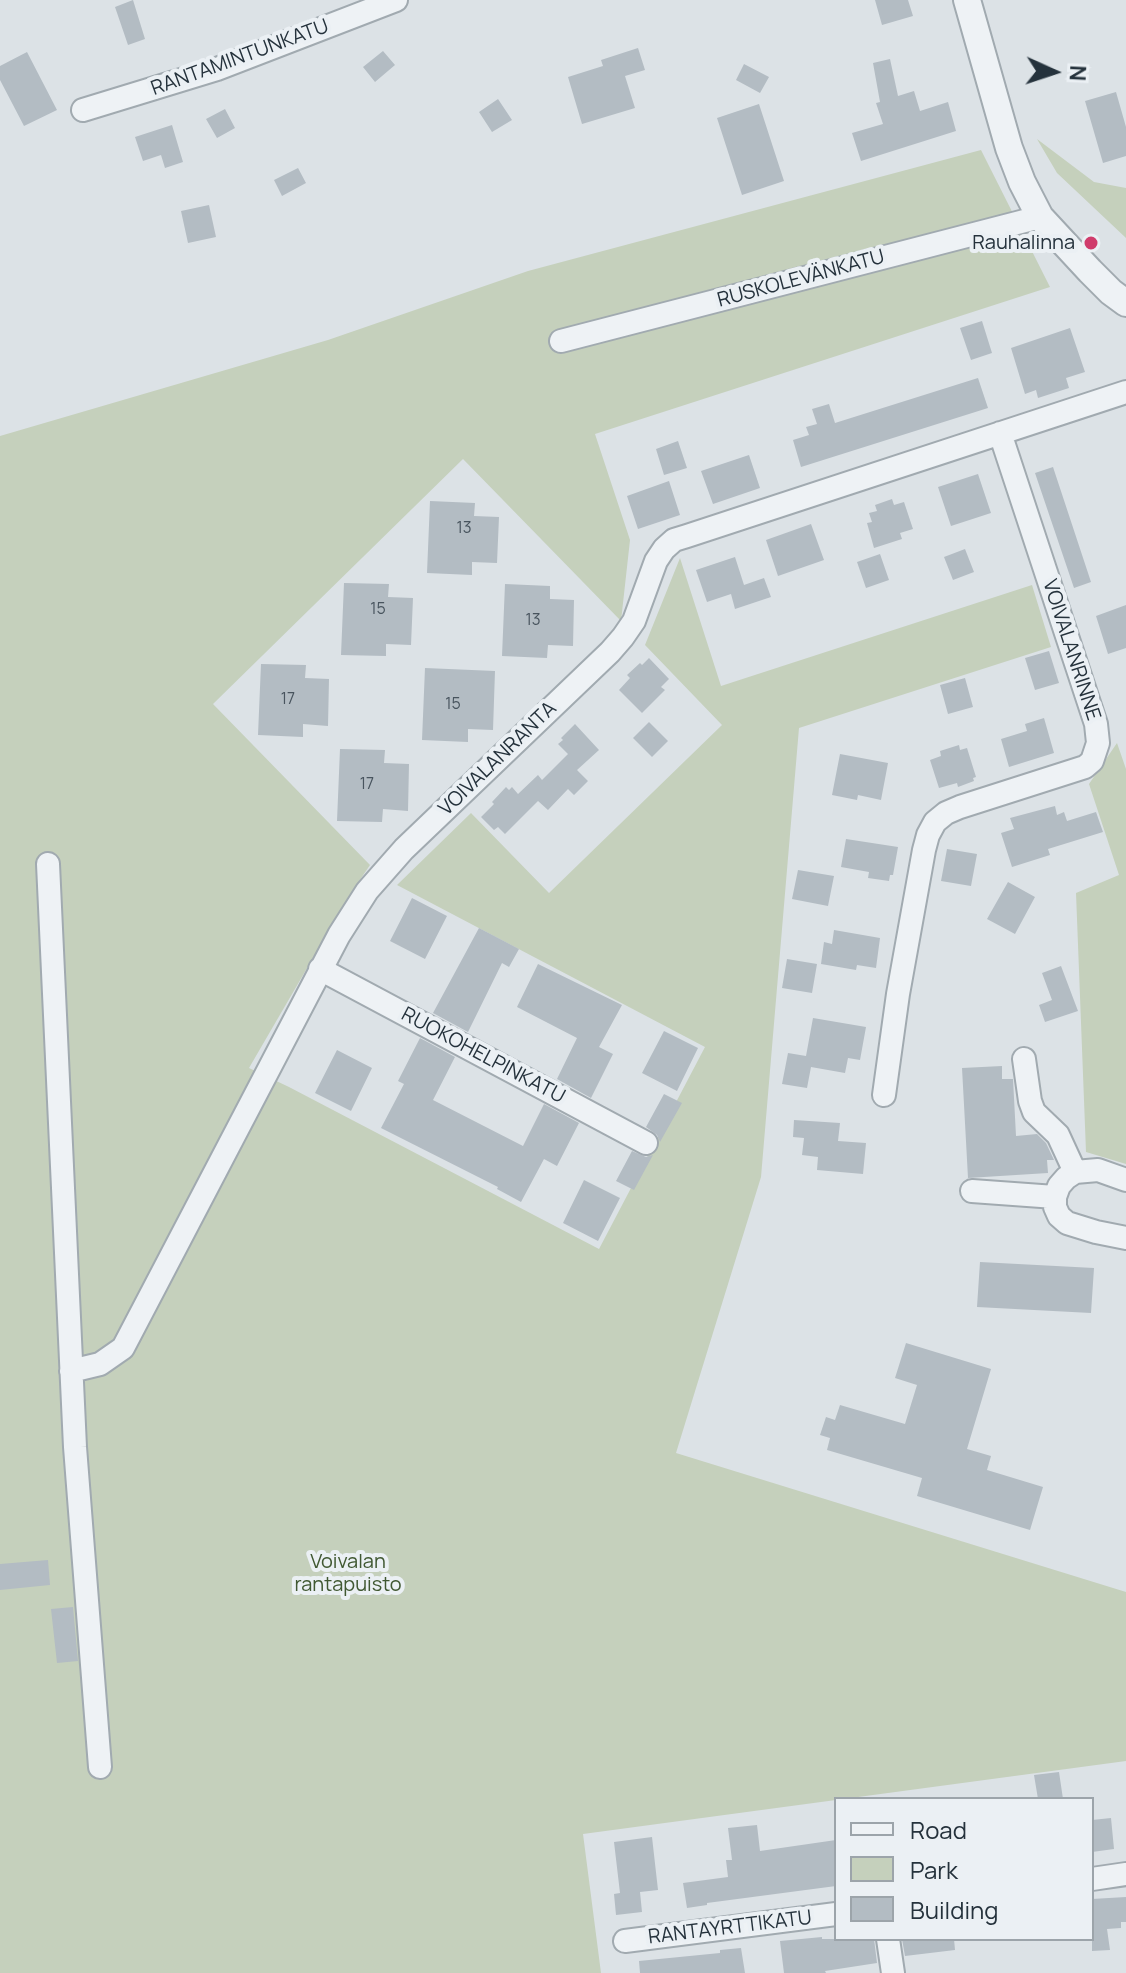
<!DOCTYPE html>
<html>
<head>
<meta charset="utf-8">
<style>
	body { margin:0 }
	#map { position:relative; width:1126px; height:1973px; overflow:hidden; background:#dce2e6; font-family:Manrope,sans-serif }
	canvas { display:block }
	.legend { position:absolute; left:834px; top:1797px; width:260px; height:144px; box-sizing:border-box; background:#ebf0f4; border:2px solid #9ca4aa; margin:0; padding:10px 14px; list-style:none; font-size:24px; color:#25323c }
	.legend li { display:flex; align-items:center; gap:16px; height:40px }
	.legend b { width:40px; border:2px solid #9ca4aa }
	.north { position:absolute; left:1014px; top:32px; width:80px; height:80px; -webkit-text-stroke:6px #ebf0f4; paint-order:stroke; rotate:93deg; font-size:22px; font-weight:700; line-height:32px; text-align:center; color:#25323c }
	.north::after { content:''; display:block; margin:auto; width:28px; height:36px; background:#25323c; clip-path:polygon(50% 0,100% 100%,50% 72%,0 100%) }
</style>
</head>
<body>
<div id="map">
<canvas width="1126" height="1973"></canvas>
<ul class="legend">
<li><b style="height:10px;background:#eef2f5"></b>Road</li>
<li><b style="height:22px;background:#c5d0bc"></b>Park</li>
<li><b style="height:22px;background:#b3bcc3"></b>Building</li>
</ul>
<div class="north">N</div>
</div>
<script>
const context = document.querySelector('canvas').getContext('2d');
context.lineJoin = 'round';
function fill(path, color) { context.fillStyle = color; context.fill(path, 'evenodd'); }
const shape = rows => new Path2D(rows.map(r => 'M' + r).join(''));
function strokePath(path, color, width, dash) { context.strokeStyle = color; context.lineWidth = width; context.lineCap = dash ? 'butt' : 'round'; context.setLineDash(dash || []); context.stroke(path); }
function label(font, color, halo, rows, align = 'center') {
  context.font = font + ' Manrope,sans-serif'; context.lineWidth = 8; context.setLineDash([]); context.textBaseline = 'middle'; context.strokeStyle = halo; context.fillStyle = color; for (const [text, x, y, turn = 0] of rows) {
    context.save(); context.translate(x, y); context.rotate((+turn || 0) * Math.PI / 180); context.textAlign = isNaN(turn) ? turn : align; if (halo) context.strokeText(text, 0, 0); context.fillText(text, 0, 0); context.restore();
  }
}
fill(shape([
	[1037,139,1094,182,1126,188,1126,238,1057,173],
	[981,150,1050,287,595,434,630,540,621,621,463,459,213,704,370,865,349,896,249,1068,289,1087,599,1249,705,1047,397,885,471,813,549,893,722,725,645,645,680,558,721,686,1032,585,1051,647,799,728,761,1177,676,1453,1126,1592,1126,1761,583,1834,601,1973,0,1973,0,436,328,340,528,271],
	[1117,743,1126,769,1126,1164,1086,1152,1076,893,1119,875,1089,784]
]), '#c5d0bc');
fill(shape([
	[133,0,145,39,128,45,115,7],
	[875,0,908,0,913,16,882,25],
	[638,48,645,70,625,76,635,108,582,124,568,77,603,66,601,60],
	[383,51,395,65,375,82,363,67],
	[27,52,57,110,24,126,0,80,0,66],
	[890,59,898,96,914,91,920,111,948,102,956,131,861,161,852,133,883,124,876,103,880,102,873,63],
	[744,64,769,77,760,93,736,80],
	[1116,92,1126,127,1126,156,1103,163,1085,101],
	[498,99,512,120,492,132,479,112],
	[759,104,784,181,742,195,717,118],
	[225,109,235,128,217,138,206,119],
	[172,125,183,162,165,168,161,155,143,161,135,137],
	[298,168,306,183,282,196,274,180],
	[209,205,216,237,188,243,181,211],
	[982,321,992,353,971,360,960,328],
	[1070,328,1085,372,1066,378,1069,388,1038,398,1036,390,1025,394,1011,348],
	[978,378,988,408,801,467,793,440,809,435,806,427,817,424,812,409,829,404,835,423],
	[678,441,687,468,664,475,656,449],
	[749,455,760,488,713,504,701,471],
	[1053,467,1091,582,1074,588,1035,473],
	[978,474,991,513,951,526,938,487],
	[669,481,680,515,638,529,627,496],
	[892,499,894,505,904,502,913,529,900,533,902,539,874,548,867,523,872,522,869,513,877,511,875,505],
	[430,501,475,503,474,516,499,517,497,563,472,562,472,575,427,573],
	[811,524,824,560,778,576,766,540],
	[965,549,974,572,953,580,944,557],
	[880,554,889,580,866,588,857,562],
	[735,557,744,585,764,578,771,597,735,609,731,594,707,602,696,570],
	[344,583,389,584,388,597,413,598,411,645,386,644,386,656,341,655],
	[505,584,550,586,550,599,574,600,573,646,548,645,547,658,502,656],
	[1126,605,1126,648,1108,654,1096,616],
	[1049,651,1059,683,1035,690,1025,658],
	[649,658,669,679,661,687,665,690,642,713,619,690,630,678,627,675,640,663,642,665],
	[261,664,306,665,305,678,329,679,328,726,303,724,303,737,258,735],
	[425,668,495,671,493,730,468,729,468,742,422,740],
	[965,678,973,707,948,714,940,685],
	[1044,718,1054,753,1009,767,1001,739,1027,731,1025,724],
	[649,722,668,741,652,757,633,738],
	[575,724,599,750,577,770,588,781,574,795,568,789,548,810,538,801,505,834,498,827,494,830,481,817,494,804,492,802,506,787,509,790,512,787,518,794,538,775,542,780,568,754,558,744,563,740,561,738],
	[959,745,960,750,967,748,976,777,973,778,974,781,958,787,957,783,939,788,930,760,941,756,940,751],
	[340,749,385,750,384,763,409,764,408,811,383,809,382,822,337,821],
	[840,754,888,763,881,800,858,795,857,800,832,795],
	[1055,806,1057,815,1064,812,1067,821,1096,812,1103,832,1048,849,1050,855,1012,867,1001,833,1014,829,1010,818],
	[846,839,898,847,893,875,890,875,889,881,868,878,869,872,841,867],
	[947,849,977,854,971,886,941,881],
	[798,870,834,876,828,906,792,899],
	[1008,882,1035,897,1015,934,987,919],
	[412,898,447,916,425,959,390,941],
	[479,928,519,949,509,967,502,963,468,1032,433,1013],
	[834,930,880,938,876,968,857,965,856,970,821,964,824,942,832,944],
	[787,959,817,964,812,993,782,988],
	[538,964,622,1005,599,1047,613,1054,591,1098,557,1079,577,1038,517,1007],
	[1061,966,1078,1011,1045,1022,1039,1005,1052,1000,1042,973],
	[813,1018,866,1027,860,1060,848,1058,845,1073,811,1067,807,1088,782,1084,788,1053,806,1056],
	[664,1031,698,1048,677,1091,642,1073],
	[420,1038,455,1057,433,1100,523,1146,544,1104,579,1123,557,1166,544,1159,521,1202,497,1189,498,1187,381,1128,404,1084,398,1081],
	[337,1050,372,1068,351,1111,315,1093],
	[1002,1066,1002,1079,1013,1079,1016,1136,1037,1134,1046,1143,1054,1160,1047,1160,1048,1173,968,1178,962,1068],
	[664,1094,682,1103,660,1142,657,1135,646,1127],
	[794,1120,840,1123,838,1141,866,1143,863,1174,817,1170,818,1157,802,1155,804,1138,793,1137],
	[632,1151,646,1157,653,1155,634,1190,616,1181],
	[584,1180,620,1198,598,1241,563,1223],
	[980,1262,1094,1268,1091,1313,977,1307],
	[906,1343,991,1369,967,1449,991,1456,987,1470,1043,1487,1030,1530,917,1496,922,1478,827,1450,830,1438,820,1435,826,1417,835,1420,840,1405,905,1424,917,1385,895,1378],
	[48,1560,50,1585,0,1590,0,1564],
	[73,1607,78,1661,57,1663,51,1609],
	[1059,1772,1063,1799,1038,1799,1034,1775],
	[1111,1818,1114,1849,1092,1852,1092,1820],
	[757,1825,760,1851,836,1840,836,1886,707,1903,707,1905,687,1908,683,1883,728,1877,726,1860,732,1860,728,1828],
	[652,1837,658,1890,640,1892,642,1912,616,1915,614,1894,620,1893,614,1842],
	[1126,1897,1126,1922,1121,1922,1121,1928,1107,1929,1110,1950,1092,1951,1092,1899],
	[822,1937,822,1939,874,1939,877,1963,825,1971,826,1973,784,1973,780,1941],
	[902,1939,954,1939,955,1950,905,1956],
	[741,1948,745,1973,640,1973,639,1961,720,1953,720,1950]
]), '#b3bcc3');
const minor = shape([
	[83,110,217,69,396,0],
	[561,341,1040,217],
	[48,864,75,1447,100,1767],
	[320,969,646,1143],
	[1024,1059,1030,1101,1034,1112,1058,1135,1075,1172],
	[884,1095,898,994,924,850,928,835,935,822,946,813,960,807,1085,767,1092,761,1098,743,1096,724,1000,433],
	[1126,1180,1098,1170,1075,1172,1066,1178,1059,1186,1055,1197,1055,1207,1059,1216,1067,1223,1096,1232,1126,1238],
	[972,1191,1055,1197],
	[71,1371,100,1364,123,1348,339,935,367,891,404,849,610,652,623,637,634,621,656,561,664,549,674,540,687,536,1126,392],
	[1092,1879,1126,1874],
	[888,1939,893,1973],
	[625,1941,836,1914]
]);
const tertiary = shape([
	[967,0,1009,148,1022,182,1040,217,1090,271,1111,292,1126,303]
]);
strokePath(minor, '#a1aab0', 26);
strokePath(tertiary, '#a1aab0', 30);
strokePath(minor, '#eef2f5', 22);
strokePath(tertiary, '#eef2f5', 26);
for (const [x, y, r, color] of [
	[1091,243,8,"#d03c6c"]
]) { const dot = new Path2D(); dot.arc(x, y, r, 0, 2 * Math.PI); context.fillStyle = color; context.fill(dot); strokePath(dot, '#ebf0f4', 3); }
label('16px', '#48545e', null, [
	["13",464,529],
	["15",378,610],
	["13",533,621],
	["17",288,700],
	["15",453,705],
	["17",367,785]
]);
label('20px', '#25323c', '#ebf0f4', [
	["RANTAMINTUNKATU",240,58,-20],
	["RUSKOLEVÄNKATU",801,279,-15],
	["VOIVALANRINNE",1071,650,72],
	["VOIVALANRANTA",498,759,-44],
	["RUOKOHELPINKATU",483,1056,28],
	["RANTAYRTTIKATU",730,1928,-7]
]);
label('20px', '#25323c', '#ebf0f4', [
	["Rauhalinna",1075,243]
], 'right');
label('20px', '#405832', '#ebf0f4', [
	["Voivalan",348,1562],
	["rantapuisto",348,1585]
]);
</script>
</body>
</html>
